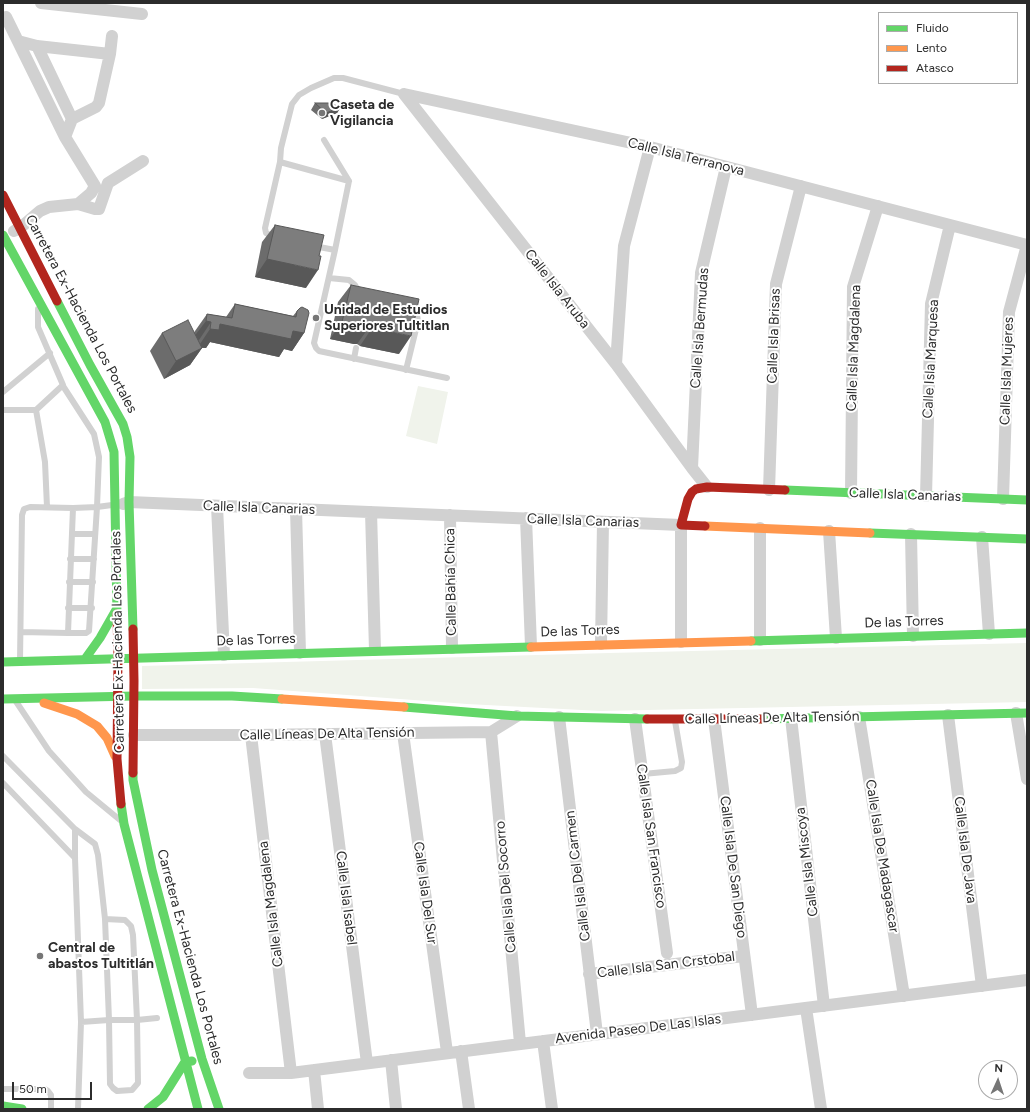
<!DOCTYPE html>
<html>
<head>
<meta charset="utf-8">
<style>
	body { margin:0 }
	#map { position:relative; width:1030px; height:1112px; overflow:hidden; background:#fff; font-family:Figtree,sans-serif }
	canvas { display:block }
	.frame { position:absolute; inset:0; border:4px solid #2c2c2c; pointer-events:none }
	.legend { position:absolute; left:878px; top:12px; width:140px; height:72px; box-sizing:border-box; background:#fff; border:1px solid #ababab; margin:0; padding:5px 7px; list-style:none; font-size:12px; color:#2c2c2c }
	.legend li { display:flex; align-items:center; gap:8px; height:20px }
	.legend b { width:20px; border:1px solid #ababab }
	.north { position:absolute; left:978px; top:1060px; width:40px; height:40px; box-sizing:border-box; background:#fff; border:1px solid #ababab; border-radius:50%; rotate:3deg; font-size:11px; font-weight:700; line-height:16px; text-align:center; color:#2c2c2c }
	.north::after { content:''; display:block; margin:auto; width:14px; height:18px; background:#767676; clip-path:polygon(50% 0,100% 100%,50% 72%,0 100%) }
	.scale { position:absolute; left:12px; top:1082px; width:80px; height:18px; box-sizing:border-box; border:2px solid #2c2c2c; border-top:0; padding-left:5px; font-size:12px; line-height:14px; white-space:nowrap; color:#2c2c2c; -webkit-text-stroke:3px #fff; paint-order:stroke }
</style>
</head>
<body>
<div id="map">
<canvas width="1030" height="1112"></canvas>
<div class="frame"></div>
<ul class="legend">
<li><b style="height:5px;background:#63d668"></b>Fluido</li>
<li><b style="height:5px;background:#ff974d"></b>Lento</li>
<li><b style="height:5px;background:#b3261e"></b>Atasco</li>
</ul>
<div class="north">N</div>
<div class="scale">50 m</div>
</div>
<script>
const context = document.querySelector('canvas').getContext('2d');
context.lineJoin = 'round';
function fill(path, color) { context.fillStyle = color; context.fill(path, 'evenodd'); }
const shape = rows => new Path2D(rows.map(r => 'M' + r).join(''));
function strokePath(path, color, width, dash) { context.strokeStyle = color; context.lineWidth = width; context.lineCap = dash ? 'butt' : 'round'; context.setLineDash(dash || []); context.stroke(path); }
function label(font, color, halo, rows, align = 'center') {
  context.font = font + ' Figtree,sans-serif'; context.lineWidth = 4; context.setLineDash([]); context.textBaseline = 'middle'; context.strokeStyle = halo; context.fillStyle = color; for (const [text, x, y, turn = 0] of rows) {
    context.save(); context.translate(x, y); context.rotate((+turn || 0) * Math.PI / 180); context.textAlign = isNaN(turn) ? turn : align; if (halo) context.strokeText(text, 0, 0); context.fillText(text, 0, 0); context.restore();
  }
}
fill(shape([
	[418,386,448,392,437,444,406,436],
	[1027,643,1027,702,601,711,467,704,253,688,142,689,142,666,609,653]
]), '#f0f3eb');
strokePath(shape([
	[324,140,349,181],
	[280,162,349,181,335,250,314,246],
	[274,237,266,233,265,228,280,162,281,148,292,104,299,95,311,88,334,78,343,78,404,94],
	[335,250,314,343,316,348,319,351,447,378],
	[329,278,349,280,355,285,359,292],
	[38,309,38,327,63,385,36,410,45,462,47,507],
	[354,359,356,348],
	[406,370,418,321,417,315,414,312,409,311],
	[63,386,94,434,99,457,97,507,112,505],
	[3,392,50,353],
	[3,410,36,410],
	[72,534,95,534],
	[70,559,94,559],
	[69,582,93,582],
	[68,608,92,608],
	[21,632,68,633,86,633,89,631,97,507,73,508],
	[20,661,22,515,24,509,30,507,73,508,68,633],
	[15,700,49,751,86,792,120,820],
	[3,756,75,829,75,858,81,1022,78,1109],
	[643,774,675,771,681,768,682,762,675,721],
	[3,783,75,858],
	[75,829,95,844,98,855,105,919,109,1020,81,1022],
	[105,919,125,920,131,926,133,935,137,1020,138,1083,132,1090,117,1091,113,1088,110,1084,109,1020,137,1020,157,1018],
	[3,1089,45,1089,48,1091,51,1095,51,1109]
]), '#d1d1d1', 6);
strokePath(shape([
	[41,3,142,14],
	[6,17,65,137,95,186,91,193,78,204],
	[18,41,37,46,110,54],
	[37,46,72,119],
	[404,94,650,147,1027,245],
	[404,94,616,364,692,468,707,487],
	[65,137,72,119,96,107,99,103,110,54,112,36],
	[14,231,20,228,40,211,49,207,78,204,95,209,99,209,108,183,143,161],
	[616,364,624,246,650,147],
	[692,468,701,273,726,167],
	[769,490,776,284,801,186],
	[851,493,853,287,878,206],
	[926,496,931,304,950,225],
	[1003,499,1009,312,1027,245],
	[123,504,129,502,681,525,681,642],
	[217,506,224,655],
	[296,509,300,653],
	[371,512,375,650],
	[450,515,452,648],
	[526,518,531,646],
	[760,528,760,640],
	[829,531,836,638],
	[911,534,913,636],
	[982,537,989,634],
	[601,644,603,522],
	[1016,713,1027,779],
	[948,715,982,986],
	[559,717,597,1034],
	[859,717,904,996],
	[791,718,824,1006],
	[635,719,667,953],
	[714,719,752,1015],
	[491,732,520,1043],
	[403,733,447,1052],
	[325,734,367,1063],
	[134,735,251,735,491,732,517,716],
	[251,735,291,1073],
	[589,974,744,956],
	[806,1008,821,1109],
	[543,1041,552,1109],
	[461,1051,469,1109],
	[391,1060,396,1109],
	[314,1070,318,1109],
	[249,1073,291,1073,1027,980]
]), '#d1d1d1', 12);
strokePath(shape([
	[3,235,105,422,114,452,117,614],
	[57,301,90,365,123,424,127,437,130,457,129,502,133,629],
	[785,490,1027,500],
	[870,533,1027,539],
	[751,641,1027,633],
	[85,659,100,638,116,610],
	[3,662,531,647],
	[3,699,134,696,232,696,282,699],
	[404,707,517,716,647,719],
	[762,719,1027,713],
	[133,773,133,780,152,870,202,1059,219,1109],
	[121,804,124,824,198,1109],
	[3,1106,22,1109],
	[148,1109,163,1097,185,1062,192,1061]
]), '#63d668', 9);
strokePath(shape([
	[705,526,870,533],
	[531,647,751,641],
	[282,699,404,707],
	[44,703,77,714,97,726,107,738,115,756]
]), '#ff974d', 9);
strokePath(shape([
	[3,195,57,301],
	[705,526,681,525,688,499,692,492,696,489,707,487,785,490],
	[117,614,118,658,117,759,121,804],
	[133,629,134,681,133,773],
	[647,719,762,719]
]), '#b3261e', 9);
fill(shape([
	[315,103,341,107,337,113,322,119,311,110],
	[275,225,306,288,255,277,262,242],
	[351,285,399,354,360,346,357,344,354,344,330,339,338,302],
	[235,304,293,316,297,311,304,333,292,351,284,349,279,357,210,342,206,348,202,348,190,365,164,379,150,351,162,333,194,333,195,331,207,314,226,317]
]), '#6c6c6c');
fill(shape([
	[341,107,337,113,322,119,326,113],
	[267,259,318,270,306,288,255,277],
	[206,321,211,322,199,340,193,338],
	[342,322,370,326,357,344,354,344,330,339],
	[220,324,293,331,304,333,292,351,284,349,279,357,210,342,206,348,198,347,210,329],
	[372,328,411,336,399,354,360,346],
	[202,348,190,365,164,379,176,361]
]), '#585858');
const building = shape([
	[315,103,328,103,341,107,326,113,315,103],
	[275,225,324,235,319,256,321,256,318,270,267,259,275,225],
	[351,285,419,299,411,336,372,328,370,326,366,327,342,322,351,285],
	[235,304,296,317,297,311,300,308,302,307,308,310,309,313,304,333,293,331,291,339,220,324,219,330,210,329,211,322,206,321,207,314,232,318,235,304],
	[188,320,202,348,176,361,162,333,188,320]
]);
fill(building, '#7d7d7d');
strokePath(building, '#585858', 1);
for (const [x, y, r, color] of [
	[322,113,4,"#767676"],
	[316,318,4,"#767676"],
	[40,956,4,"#767676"]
]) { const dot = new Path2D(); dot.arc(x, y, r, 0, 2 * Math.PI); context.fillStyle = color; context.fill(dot); strokePath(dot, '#fff', 1.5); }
label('bold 14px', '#2c2c2c', '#fff', [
	["Caseta de",330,105],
	["Vigilancia",330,121],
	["Unidad de Estudios",324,310],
	["Superiores Tultitlan",324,326],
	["Central de",48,948],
	["abastos Tultitlán",48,964]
], 'left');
label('14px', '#2c2c2c', '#fff', [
	["Calle Isla Terranova",686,157,14],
	["Calle Isla Aruba",557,289,52],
	["Carretera Ex-Hacienda Los Portales",81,314,62],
	["Calle Isla Bermudas",700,328,-86],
	["Calle Isla Brisas",774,336,-88],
	["Calle Isla Magdalena",854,348,-88],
	["Calle Isla Marquesa",931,359,-87],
	["Calle Isla Mujeres",1007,371,-88],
	["Calle Isla Canarias",905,495,2],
	["Calle Isla Canarias",259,508,2],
	["Calle Isla Canarias",583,521,2],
	["Calle Bahía Chica",451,582,-91],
	["De las Torres",904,622,-2],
	["De las Torres",580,631,-2],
	["De las Torres",256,640,-2],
	["Carretera Ex-Hacienda Los Portales",118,642,-91],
	["Calle Líneas De Alta Tensión",772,718,-1],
	["Calle Líneas De Alta Tensión",327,734,-1],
	["Calle Isla San Francisco",651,836,82],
	["Calle Isla De Java",965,850,83],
	["Calle Isla De Madagascar",882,856,81],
	["Calle Isla Miscoya",807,862,-97],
	["Calle Isla De San Diego",733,867,83],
	["Calle Isla Del Carmen",578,876,-97],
	["Calle Isla Del Socorro",506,887,-95],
	["Calle Isla Del Sur",425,893,82],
	["Calle Isla Isabel",346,898,83],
	["Calle Isla Magdalena",271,904,-97],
	["Carretera Ex-Hacienda Los Portales",190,957,75],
	["Calle Isla San Crstobal",666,965,-7],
	["Avenida Paseo De Las Islas",638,1029,-7]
]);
</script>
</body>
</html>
